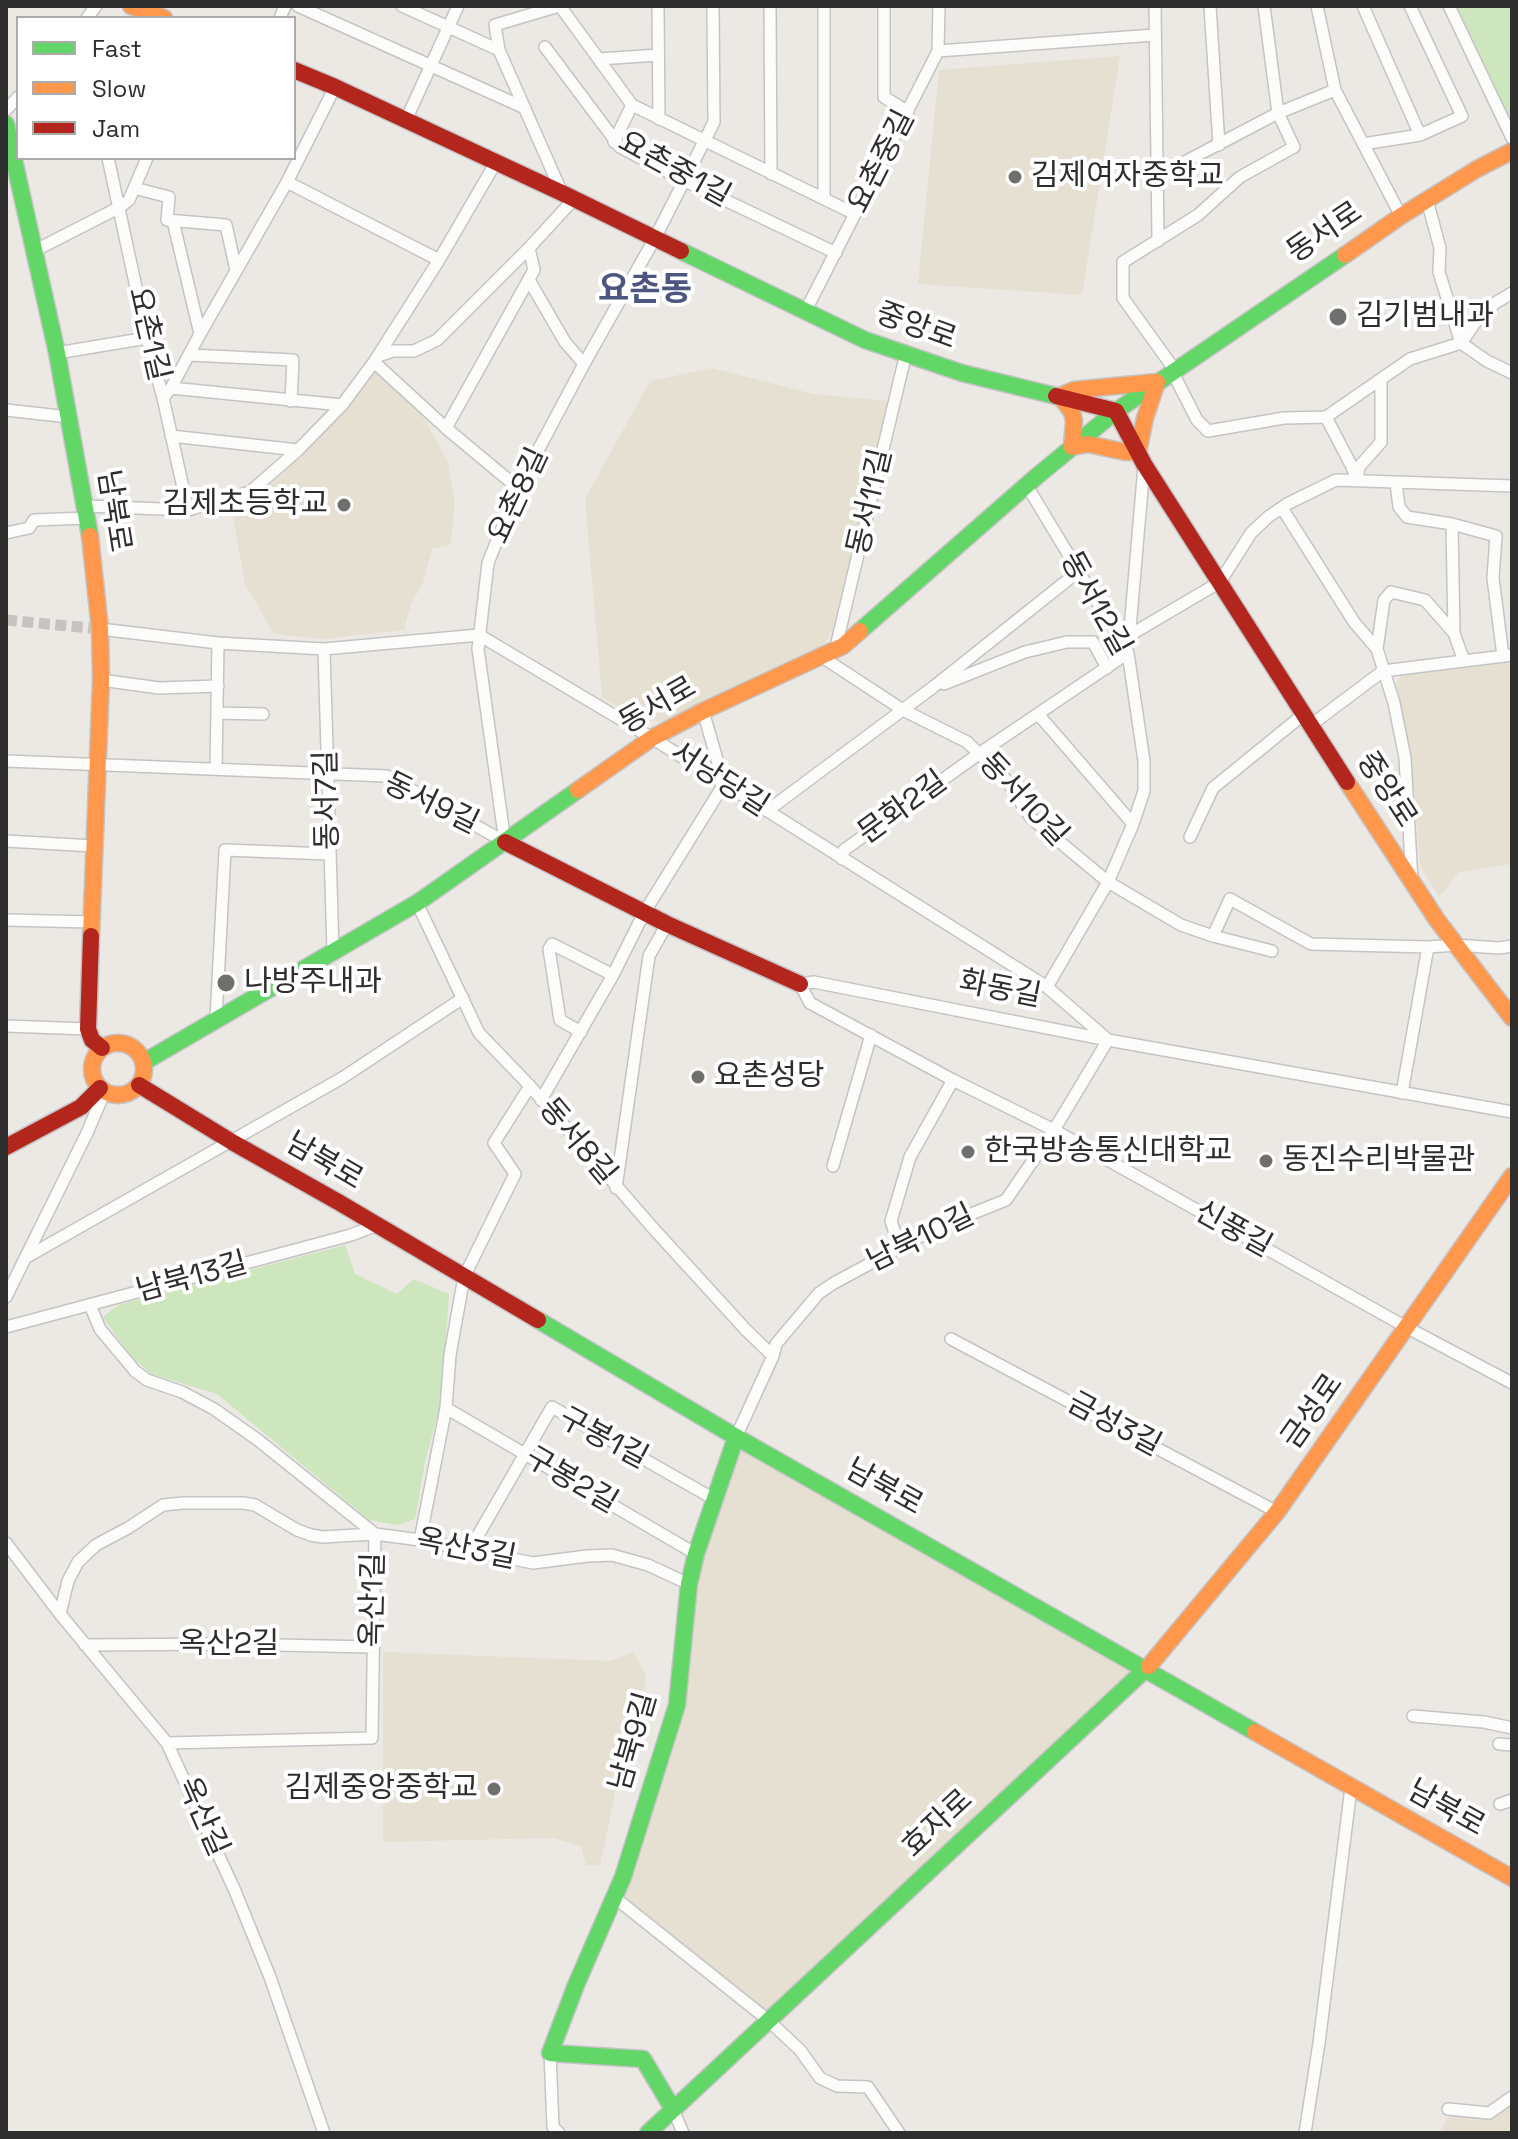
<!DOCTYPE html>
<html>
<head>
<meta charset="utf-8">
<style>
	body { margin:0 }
	#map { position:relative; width:1518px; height:2139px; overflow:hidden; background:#ece8e4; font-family:"Space Grotesk",sans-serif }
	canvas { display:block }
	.frame { position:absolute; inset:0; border:8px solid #2e2e2e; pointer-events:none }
	.legend { position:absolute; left:16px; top:16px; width:280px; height:144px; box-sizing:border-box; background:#fff; border:2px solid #ababab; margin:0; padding:10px 14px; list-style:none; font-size:24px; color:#2e2e2e }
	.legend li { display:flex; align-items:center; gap:16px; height:40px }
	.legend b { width:40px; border:2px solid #ababab }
</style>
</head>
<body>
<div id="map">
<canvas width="1518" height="2139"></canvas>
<div class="frame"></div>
<ul class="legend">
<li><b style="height:10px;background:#63d668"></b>Fast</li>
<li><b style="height:10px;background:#ff974d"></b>Slow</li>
<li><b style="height:10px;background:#b3261e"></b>Jam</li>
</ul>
</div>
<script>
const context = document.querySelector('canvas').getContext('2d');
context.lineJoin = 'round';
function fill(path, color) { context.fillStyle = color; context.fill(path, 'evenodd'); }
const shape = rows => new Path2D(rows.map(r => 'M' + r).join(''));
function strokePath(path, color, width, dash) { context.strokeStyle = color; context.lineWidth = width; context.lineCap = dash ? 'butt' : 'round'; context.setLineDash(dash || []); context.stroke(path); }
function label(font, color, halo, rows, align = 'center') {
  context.font = font + ' "Space Grotesk","Noto Sans KR",sans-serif'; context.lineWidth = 8; context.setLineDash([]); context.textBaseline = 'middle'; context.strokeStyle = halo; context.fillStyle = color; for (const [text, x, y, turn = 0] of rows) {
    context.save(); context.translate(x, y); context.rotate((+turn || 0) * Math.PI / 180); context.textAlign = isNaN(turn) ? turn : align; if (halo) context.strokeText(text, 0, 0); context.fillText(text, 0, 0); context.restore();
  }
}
fill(shape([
	[1120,56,1082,295,918,284,939,70],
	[711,368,814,394,888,401,836,624,822,648,664,721,642,722,602,697,585,499,650,381],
	[375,371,419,409,448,462,455,505,450,545,432,549,423,583,411,604,404,630,324,639,274,634,245,584,231,506,268,487,312,446],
	[1512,660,1512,864,1459,872,1439,897,1420,865,1410,750,1396,682,1404,673],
	[736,1437,1145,1670,768,2020,614,1897,677,1705,689,1584],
	[383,1652,611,1661,633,1652,646,1674,642,1710,624,1751,600,1865,586,1866,581,1846,552,1838,383,1842],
	[1512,2104,1512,2133,1439,2133,1450,2115,1490,2117]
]), '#e6e0d3');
fill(shape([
	[1455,6,1512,6,1512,123,1511,123],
	[345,1245,355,1274,397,1294,414,1279,449,1294,441,1402,425,1462,415,1519,398,1525,369,1520,217,1394,151,1374,129,1354,103,1317,118,1305]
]), '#cee6be');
strokePath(shape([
	[6,620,100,629]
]), '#c6c3c0', 11, [11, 5.5]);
const street = shape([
	[298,6,525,108],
	[402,6,499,50],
	[559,6,495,25,499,50,562,193],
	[560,6,632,105,855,214],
	[658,6,659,119],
	[770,6,771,174],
	[824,6,824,199],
	[884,6,884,97,908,112],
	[1155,6,1158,241],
	[1210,6,1219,145],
	[1317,6,1335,90,1401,216],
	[1363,6,1420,135],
	[1449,6,1512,138],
	[87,18,96,6],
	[280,18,285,6],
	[545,47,620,147,685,181,836,253],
	[938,51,1154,35],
	[599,59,658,55],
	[6,110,18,97],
	[406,120,458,6],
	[614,142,632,105],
	[1363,144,1420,135,1462,116,1410,6],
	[108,158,147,338,163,398,188,510],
	[1156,177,1278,113,1335,90],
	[287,182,439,260],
	[134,188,169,197,167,220,226,225,236,270],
	[1427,200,1440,248,1439,272,1461,343,1487,361,1512,373],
	[173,221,200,334],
	[34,251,120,207,129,200,147,158],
	[529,280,565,342,584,364],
	[805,312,938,51,939,6],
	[57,353,147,338],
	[190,355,293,360,291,401],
	[378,356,393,351,414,351,437,340,529,248,574,199],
	[374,362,446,428,518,488],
	[1174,369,1123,298,1123,262,1198,215,1240,177,1294,147,1278,113,1264,6],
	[1172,371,1197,420,1208,431,1284,418,1326,417,1410,359,1461,343,1477,320,1495,303,1512,293],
	[171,388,342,405],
	[163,398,171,388,200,334,287,182,335,87],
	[6,410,69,417],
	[1326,417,1351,465,1357,479],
	[446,428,534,270,529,248],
	[171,436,298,450],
	[1357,480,1359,467,1381,442,1381,379],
	[1396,483,1399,507,1407,517,1452,524,1496,536,1493,578,1503,656],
	[1027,486,1128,653,1144,761,1144,791,1133,824,1108,882,1047,987],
	[86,506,188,510,250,492,298,450,342,405,374,362,439,260,496,162],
	[1282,508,1354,622,1377,649,1394,703,1405,758,1412,881],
	[1452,524,1454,633],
	[6,533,29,528,34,520,87,518],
	[100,629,218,643,324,649,479,635,652,738,1047,987,1107,1039],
	[1130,635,1220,582,1251,533,1268,517,1287,504,1336,480,1512,486],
	[1129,640,1144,466],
	[324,649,333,950],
	[1377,649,1384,600,1391,592,1425,600,1454,633,1464,661],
	[835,651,906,353],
	[822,657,903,710,967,742,1007,781,1031,818,1108,882,1181,925,1213,936,1272,951],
	[101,680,159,688,218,686],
	[944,684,1025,652,1067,642,1093,642,1107,668],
	[217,713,263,714],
	[1038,714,1133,824],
	[1311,725,1383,671,1512,655],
	[6,761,387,776,505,842],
	[216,769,218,643],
	[767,811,932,688,1079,571],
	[1190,837,1213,788,1304,714],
	[6,841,94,846],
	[505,842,478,649,488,563,518,488,584,364,655,238,714,122,713,6],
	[842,859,844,850,980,753,1128,653],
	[417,903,479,1033,530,1086,652,1227,746,1330,773,1356],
	[6,920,92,922],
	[1213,936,1230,899,1311,944,1428,947,1456,945,1499,948,1512,946],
	[216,1019,225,850,329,854],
	[6,1026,88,1029],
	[581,1032,560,1020,549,949,552,944,613,975],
	[1402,1093,1428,947],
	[541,1100,613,975,644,913,724,784,703,711],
	[1512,1112,1108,1040,814,982,800,984,810,1003,953,1080,1054,1130,1406,1327,1512,1383],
	[833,1166,871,1035],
	[616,1188,649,956,667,924],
	[900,1248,891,1221,910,1157,953,1080],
	[25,1258,342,1078,463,998],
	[6,1297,87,1133,105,1091],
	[90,1305,100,1329,135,1371,147,1380,182,1392,214,1409,258,1440,375,1534,372,1738,167,1743],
	[6,1327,351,1235,377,1225],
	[951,1339,1277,1512],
	[446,1408,696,1554],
	[736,1437,773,1356,776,1344,819,1293,834,1283,934,1229,1006,1200,1054,1130,1108,1040],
	[420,1540,446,1408,450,1355,464,1277,515,1174,494,1143,530,1086],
	[6,1543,60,1614,167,1743,235,1891,270,1977,324,2133],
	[469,1551,552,1407,714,1499],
	[60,1614,68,1581,78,1562,96,1545,128,1528,163,1505,183,1503,243,1503,255,1505,297,1530,311,1535,322,1537,375,1534,420,1540,533,1563,587,1556,612,1555,648,1565,689,1584],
	[85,1645,228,1644,373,1647],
	[1413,1716,1484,1722,1512,1728],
	[1499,1744,1512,1745],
	[1500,1804,1512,1800],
	[614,1897,768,2020,800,2050,820,2078,837,2086,868,2087,899,2133],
	[550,2053,553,2127,559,2133],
	[673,2109,683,2133],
	[1448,2109,1489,2113,1512,2097],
	[1305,2133,1319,2043,1351,1788]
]);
const fast = shape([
	[6,124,57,353,90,536],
	[681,251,865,340,962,373,1056,396],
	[860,631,1036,477,1116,411,1345,255],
	[144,1062,417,903,578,790],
	[538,1320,736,1437,1255,1732],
	[673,2109,643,2059,550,2053,576,1985,623,1877,677,1705,689,1584,696,1554,736,1437],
	[648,2133,1149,1666]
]);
const slow = shape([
	[131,6,164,18],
	[1345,255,1401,216,1477,169,1512,151],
	[1157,382,1145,418,1138,452,1125,452,1088,444,1072,447,1074,421,1072,412,1060,396,1074,390,1157,382],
	[90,536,100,629,101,680,91,936],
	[1347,782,1437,920,1512,1018],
	[578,790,652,738,703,711,843,646,860,631],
	'92 1069a26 26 0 1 1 52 0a26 26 0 1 1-52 0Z',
	[1149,1666,1277,1512,1512,1176],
	[1255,1732,1512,1878]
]);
const jam = shape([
	[294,70,335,87,562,193,681,251],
	[1056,396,1116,411,1144,464,1347,782],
	[505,842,667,924,800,984],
	[91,936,88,1029,92,1040,102,1048],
	[139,1085,232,1142,340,1203,538,1320],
	[6,1147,81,1107,100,1088]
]);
strokePath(street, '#c5c4c5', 14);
strokePath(fast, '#c5c4c5', 19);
strokePath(slow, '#c5c4c5', 19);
strokePath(jam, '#c5c4c5', 19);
strokePath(street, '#fcfcfb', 11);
strokePath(fast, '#63d668', 16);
strokePath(slow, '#ff974d', 16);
strokePath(jam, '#b3261e', 16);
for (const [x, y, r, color] of [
	[1015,177,8,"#706f6e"],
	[1338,317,10,"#706f6e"],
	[344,505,8,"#706f6e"],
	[226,983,10,"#706f6e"],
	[698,1077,8,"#706f6e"],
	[968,1152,8,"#706f6e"],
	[1266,1161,8,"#706f6e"],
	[494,1789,8,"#706f6e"]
]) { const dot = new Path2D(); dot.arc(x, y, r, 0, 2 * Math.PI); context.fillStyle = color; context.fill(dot); strokePath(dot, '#fff', 3); }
label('30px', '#2e2e2e', '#fff', [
	["요촌중길",882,162,-63],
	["요촌중1길",674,170,29],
	["동서로",1325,233,-34],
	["중앙로",916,327,20],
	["요촌1길",148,334,77],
	["요촌8길",519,496,-65],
	["동서11길",871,502,-77],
	["남북로",113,511,81],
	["동서12길",1095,604,61],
	["동서로",658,706,-30],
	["서낭당길",719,780,33],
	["중앙로",1386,790,57],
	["동서7길",328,800,-91],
	["동서10길",1023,800,47],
	["동서9길",431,804,26],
	["문화2길",903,808,-36],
	["화동길",1000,990,11],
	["동서8길",577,1142,50],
	["남북로",324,1162,30],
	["신풍길",1233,1230,29],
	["남북10길",921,1239,-26],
	["남북13길",192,1278,-15],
	["금성로",1313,1412,-55],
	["금성3길",1114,1425,28],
	["구봉1길",603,1439,28],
	["구봉2길",571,1481,30],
	["남북로",884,1488,29],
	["옥산3길",466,1550,11],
	["옥산1길",374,1600,-89],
	["옥산2길",229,1645],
	["남북9길",634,1742,-74],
	["남북로",1446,1809,29],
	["옥산길",202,1817,66],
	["효자로",938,1824,-43]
]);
label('30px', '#2e2e2e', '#fff', [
	["김제여자중학교",1031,177],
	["김기범내과",1356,317],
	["김제초등학교",328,505,"right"],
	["나방주내과",244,983],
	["요촌성당",714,1077],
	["한국방송통신대학교",984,1152],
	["동진수리박물관",1282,1161],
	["김제중앙중학교",478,1789,"right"]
], 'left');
label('bold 34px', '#4d5680', '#fff', [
	["요촌동",645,291]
]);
</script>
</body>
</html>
